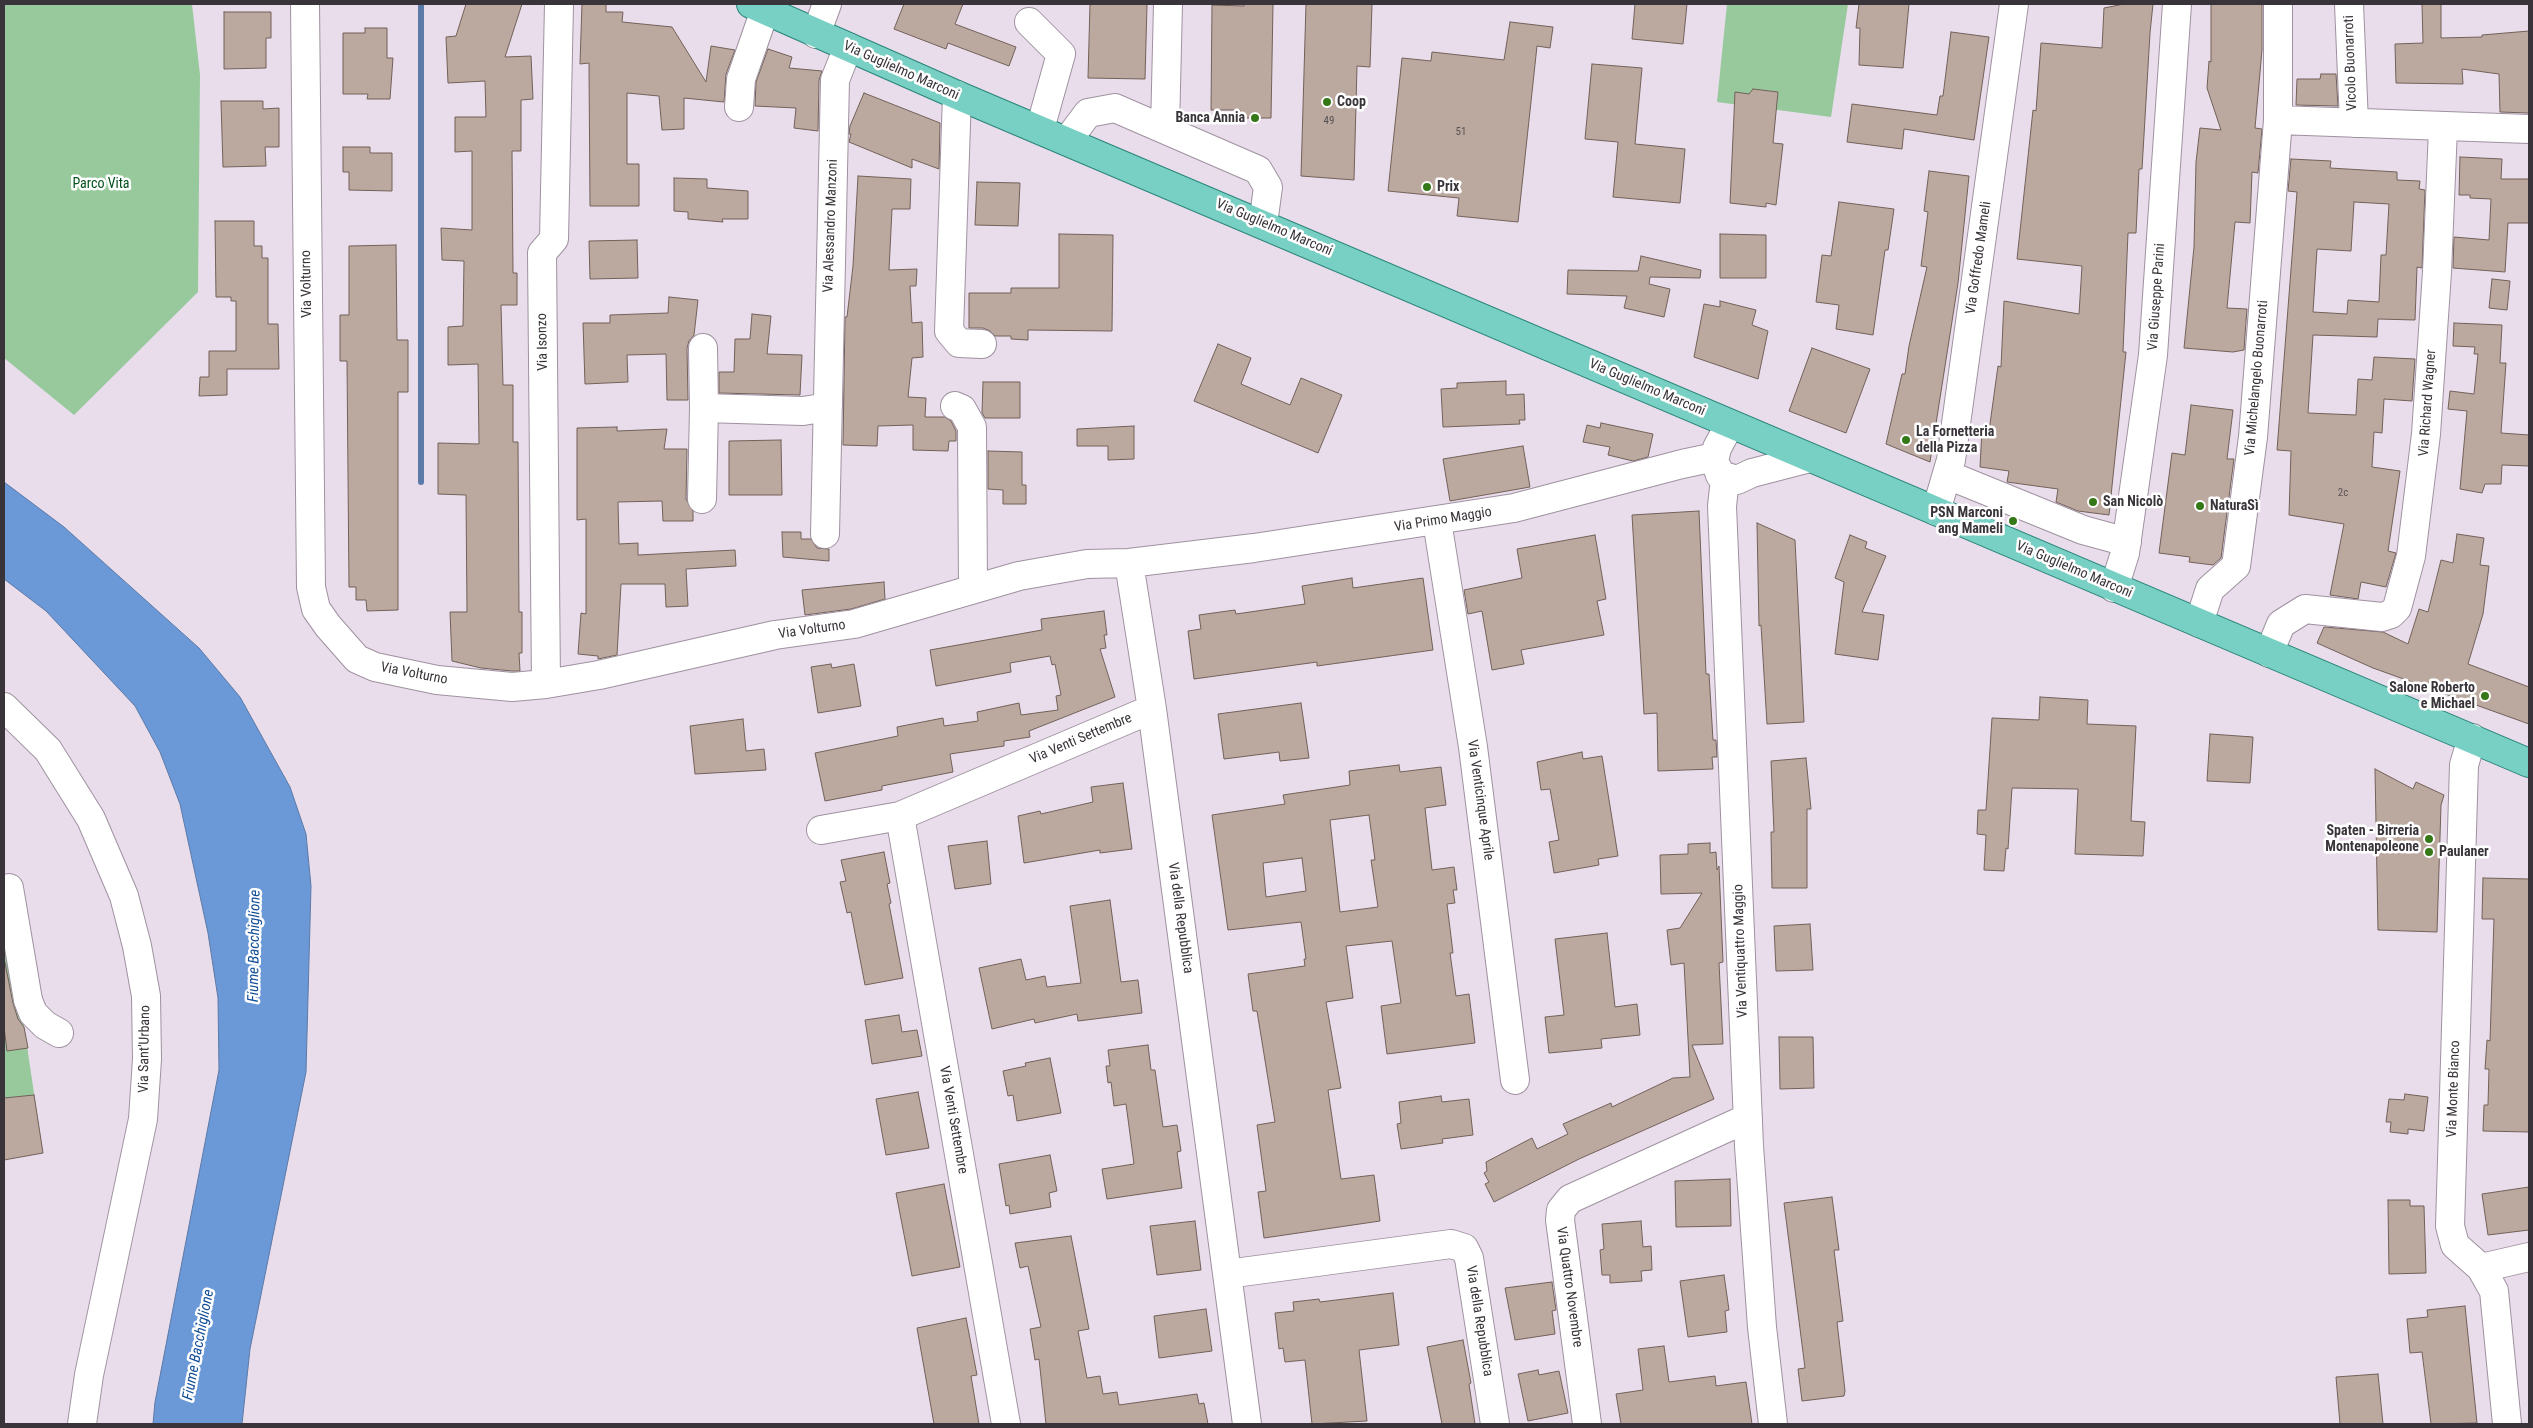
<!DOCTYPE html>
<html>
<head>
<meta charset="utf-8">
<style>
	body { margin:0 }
	#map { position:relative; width:2533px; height:1428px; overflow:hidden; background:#e9dceb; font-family:"Roboto Condensed",sans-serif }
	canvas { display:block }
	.frame { position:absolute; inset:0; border:5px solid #393439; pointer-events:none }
</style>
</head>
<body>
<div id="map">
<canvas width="2533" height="1428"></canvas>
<div class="frame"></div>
</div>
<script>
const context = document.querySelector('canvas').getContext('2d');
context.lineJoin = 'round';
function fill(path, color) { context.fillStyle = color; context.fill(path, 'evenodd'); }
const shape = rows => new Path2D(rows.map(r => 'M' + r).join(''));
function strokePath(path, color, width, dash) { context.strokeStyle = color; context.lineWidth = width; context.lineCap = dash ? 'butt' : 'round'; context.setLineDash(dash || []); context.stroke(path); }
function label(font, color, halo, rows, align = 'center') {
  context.font = font + ' "Roboto Condensed",sans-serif'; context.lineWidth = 5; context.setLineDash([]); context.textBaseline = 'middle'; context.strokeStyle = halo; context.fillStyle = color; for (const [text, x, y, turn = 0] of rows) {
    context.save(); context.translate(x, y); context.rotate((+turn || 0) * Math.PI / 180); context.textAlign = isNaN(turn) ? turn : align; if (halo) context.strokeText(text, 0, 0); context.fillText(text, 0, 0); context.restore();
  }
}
fill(shape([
	[4,4,192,4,200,75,198,292,74,415,4,358],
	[1727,4,1848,4,1831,117,1717,102],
	[4,904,10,933,43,1153,4,1159]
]), '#97c99d');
const water = shape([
	[4,482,64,527,199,648,240,697,290,787,306,834,311,886,306,1072,250,1349,242,1424,153,1424,155,1402,219,1070,218,998,208,933,180,804,160,752,135,706,46,611,4,579,4,482]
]);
fill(water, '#6b98d6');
strokePath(water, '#5c7aa7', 1);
strokePath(shape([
	[421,6,421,482]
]), '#5c7aa7', 6);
const building = shape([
	[466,4,522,4,505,57,531,56,533,99,521,100,521,151,512,151,513,273,517,273,517,305,501,305,503,385,513,385,513,442,518,442,519,612,522,612,522,653,519,653,520,671,512,671,481,668,452,661,450,612,467,612,466,495,438,494,438,443,479,444,478,364,448,365,448,327,463,326,464,261,442,260,441,228,472,230,472,151,455,152,455,117,486,117,485,81,448,83,446,37,456,36,466,4],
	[582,4,606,4,606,12,623,12,622,22,672,27,706,82,711,46,735,50,726,74,724,102,684,98,684,129,662,130,659,96,627,93,627,164,639,164,639,206,590,206,589,63,580,64,582,4],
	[904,4,963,4,955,24,1016,47,1009,66,948,43,946,49,894,29,904,4],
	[1090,4,1147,4,1145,79,1088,78,1090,4],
	[1244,4,1273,4,1271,118,1240,118,1240,110,1211,110,1212,5,1244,6,1244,4],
	[1306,4,1372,4,1370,67,1357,66,1354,180,1301,176,1306,4],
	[1635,4,1687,4,1683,44,1632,39,1635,4],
	[1859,4,1909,4,1903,68,1859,65,1860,28,1856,28,1859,4],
	[2124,4,2153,4,2150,33,2142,169,2139,169,2136,233,2128,233,2123,352,2126,352,2109,515,2078,511,2056,502,2058,489,2007,482,2009,471,1980,467,1982,430,1989,431,1998,366,2001,367,2004,301,2079,314,2082,266,2017,259,2033,110,2036,111,2041,43,2102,48,2104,8,2124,4],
	[2211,4,2262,4,2262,50,2255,128,2262,129,2258,173,2252,172,2250,223,2235,222,2227,308,2247,309,2245,335,2244,350,2233,352,2184,348,2194,247,2196,162,2200,128,2221,130,2207,88,2209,61,2211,62,2211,4],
	[2422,4,2441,4,2441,38,2482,37,2482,35,2529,31,2529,113,2500,112,2499,74,2462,69,2463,84,2396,83,2395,44,2423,43,2422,4],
	[224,12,271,12,271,38,266,38,266,68,224,69,224,12],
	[1510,22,1553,27,1550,48,1537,46,1518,222,1457,216,1459,198,1388,191,1402,58,1431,61,1432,52,1504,60,1510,22],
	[365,28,387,28,387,58,393,58,390,99,367,99,368,94,343,94,343,33,365,33,365,28],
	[1951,32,1989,37,1974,140,1904,129,1902,149,1847,142,1852,104,1937,115,1940,96,1943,96,1951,32],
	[768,49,792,57,789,68,822,71,819,80,818,131,794,128,796,108,755,106,756,82,768,49],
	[1592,64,1642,68,1635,144,1685,149,1680,203,1613,197,1618,142,1585,139,1592,64],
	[2321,74,2336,74,2338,106,2296,105,2297,79,2320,79,2321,74],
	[1753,89,1778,92,1773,143,1783,144,1776,205,1766,203,1766,207,1730,203,1735,92,1749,94,1753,89],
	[864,93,940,123,939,169,912,159,912,168,849,142,851,134,849,134,850,126,864,93],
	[221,101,263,101,263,109,279,108,279,147,265,147,266,166,223,167,221,101],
	[343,147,370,147,370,153,392,153,392,191,349,190,349,172,343,172,343,147],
	[2460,157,2502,159,2501,179,2529,179,2529,223,2508,223,2505,272,2453,268,2454,237,2489,240,2491,199,2470,198,2470,195,2459,195,2460,157],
	[2291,159,2331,161,2330,168,2397,172,2397,180,2420,181,2419,189,2425,190,2422,268,2417,267,2415,320,2378,319,2377,337,2313,335,2308,413,2356,415,2358,379,2372,380,2374,357,2415,359,2412,401,2384,399,2382,433,2374,432,2372,467,2400,471,2388,551,2396,553,2386,587,2361,582,2358,599,2330,595,2344,524,2289,515,2291,451,2277,450,2297,192,2288,191,2291,159],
	[2354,202,2389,204,2386,255,2381,255,2379,302,2348,300,2347,314,2313,312,2317,249,2351,251,2354,202],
	[1929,171,1969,176,1958,283,1930,462,1886,444,1902,374,1905,374,1909,346,1927,267,1921,266,1928,212,1924,211,1929,171],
	[858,176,911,179,910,209,892,209,889,270,917,269,916,286,910,286,912,323,922,322,923,357,912,358,908,397,926,398,925,417,945,417,951,421,956,431,956,441,949,441,948,451,913,450,913,425,878,426,877,446,843,445,845,317,847,317,853,266,858,176],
	[674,178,707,179,707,188,748,191,748,219,722,219,723,222,688,219,688,212,674,211,674,178],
	[977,182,1020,183,1018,226,975,225,977,182],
	[1839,202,1894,209,1888,250,1885,250,1873,335,1836,329,1839,305,1816,302,1822,255,1831,256,1839,202],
	[215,221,254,221,254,246,262,246,262,258,268,258,268,324,278,324,279,369,227,369,227,395,199,396,200,377,209,377,209,351,236,351,236,301,231,301,231,297,216,297,215,221],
	[1059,234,1113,235,1112,331,1028,330,1028,340,1011,339,1011,336,995,336,990,331,983,328,969,328,969,293,1011,293,1011,288,1059,288,1059,234],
	[1720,234,1766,235,1766,278,1720,278,1720,234],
	[637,240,638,278,590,279,589,241,637,240],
	[396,245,397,340,408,340,408,392,398,392,398,610,367,611,366,600,356,600,356,587,349,587,347,361,340,361,340,315,349,315,349,246,396,245],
	[1641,256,1701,270,1700,278,1650,277,1649,284,1670,289,1664,317,1624,308,1627,296,1567,294,1568,270,1638,271,1641,256],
	[2492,279,2510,281,2507,310,2489,308,2492,279],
	[669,297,698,300,694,335,689,341,687,348,688,400,667,400,666,354,627,355,628,382,585,384,583,323,610,323,610,315,668,313,669,297],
	[1720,301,1756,310,1752,325,1768,331,1758,379,1694,357,1704,304,1720,307,1720,301],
	[752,314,771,316,767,354,802,355,800,395,719,393,719,372,734,372,735,339,750,339,752,314],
	[2454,323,2502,325,2500,363,2506,363,2501,433,2529,435,2529,466,2502,465,2501,484,2485,484,2482,493,2460,489,2467,411,2448,409,2450,391,2474,394,2478,354,2474,354,2475,347,2453,346,2454,323],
	[1218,344,1251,358,1241,384,1290,405,1301,378,1342,395,1318,453,1194,401,1218,344],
	[1812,348,1870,369,1846,433,1789,411,1812,348],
	[1506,381,1506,395,1524,394,1525,420,1519,420,1520,424,1443,427,1441,389,1457,388,1457,383,1506,381],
	[983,382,1020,382,1020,418,985,418,982,413,983,382],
	[2191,405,2233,410,2227,459,2234,459,2221,558,2213,565,2189,562,2190,557,2159,553,2172,453,2185,455,2191,405],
	[1601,423,1653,434,1648,457,1633,461,1608,455,1610,447,1583,442,1587,425,1600,428,1601,423],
	[1134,426,1134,459,1108,460,1108,446,1077,446,1077,429,1134,426],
	[617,427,617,431,667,429,664,449,687,449,686,499,693,511,693,521,663,521,662,501,618,502,619,544,638,543,638,555,735,550,736,566,686,569,688,606,666,607,665,584,621,584,617,655,598,659,598,656,578,654,581,613,586,614,586,519,577,520,577,428,617,427],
	[781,440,782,495,729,495,729,441,781,440],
	[1523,446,1530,487,1450,501,1443,459,1523,446],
	[988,451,1022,452,1022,485,1026,485,1026,504,1003,504,1003,490,988,489,988,451],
	[1699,511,1706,674,1709,674,1713,740,1716,740,1717,757,1712,757,1713,769,1658,771,1657,713,1644,714,1632,515,1699,511],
	[1757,523,1795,540,1804,722,1767,724,1761,625,1759,626,1757,523],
	[782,532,801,532,801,539,811,539,817,548,829,549,829,561,783,557,782,532],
	[2457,534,2484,538,2480,565,2489,566,2483,614,2468,664,2529,687,2529,724,2373,668,2317,643,2324,627,2383,632,2408,644,2419,609,2428,612,2441,560,2453,563,2457,534],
	[1595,535,1606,599,1597,601,1604,635,1521,650,1524,664,1492,670,1482,611,1468,614,1464,590,1522,578,1517,549,1595,535],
	[1850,535,1867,542,1865,548,1886,556,1862,612,1884,615,1878,660,1835,654,1844,582,1835,578,1850,535],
	[1352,578,1353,588,1423,578,1433,650,1317,666,1317,662,1194,679,1188,631,1201,629,1199,615,1235,610,1236,614,1305,604,1302,586,1352,578],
	[884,582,885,599,851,609,805,615,802,590,884,582],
	[1104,611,1107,635,1104,635,1106,648,1100,649,1115,697,1029,731,1030,737,1004,741,1004,746,950,754,953,772,882,786,882,790,825,801,815,753,898,736,897,727,943,718,944,726,978,721,977,712,1019,703,1021,715,1058,710,1056,696,1061,695,1055,664,1052,665,1050,656,1010,663,1011,672,936,686,930,650,1042,630,1041,619,1104,611],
	[831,664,832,668,854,664,861,706,818,713,811,667,831,664],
	[2040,697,2088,700,2087,724,2136,726,2131,821,2145,822,2143,856,2075,854,2078,789,2012,788,2008,849,2006,848,2004,871,1984,870,1986,835,1977,834,1978,810,1986,810,1992,718,2039,720,2040,697],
	[1301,703,1309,758,1280,761,1279,752,1224,759,1218,714,1301,703],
	[743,719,746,751,764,749,766,770,695,774,690,726,743,719],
	[2210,734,2253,737,2250,783,2207,781,2210,734],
	[1582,752,1583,759,1602,756,1618,856,1598,859,1599,865,1554,873,1549,842,1559,840,1550,789,1541,790,1537,762,1582,752],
	[1806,758,1811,809,1807,809,1807,888,1772,888,1771,832,1774,832,1771,761,1806,758],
	[1399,765,1400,772,1441,767,1446,805,1425,808,1432,870,1454,867,1457,890,1453,890,1455,903,1447,904,1453,953,1450,953,1456,996,1469,994,1475,1043,1387,1054,1381,1006,1401,1003,1392,941,1346,946,1353,998,1326,1002,1341,1088,1328,1090,1341,1179,1374,1175,1380,1221,1264,1238,1258,1192,1266,1191,1257,1125,1275,1122,1257,1011,1253,1011,1248,974,1305,966,1304,959,1306,959,1301,922,1228,930,1212,815,1285,804,1283,795,1350,785,1349,771,1399,765],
	[1369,815,1375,860,1371,860,1378,907,1340,912,1330,820,1369,815],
	[1302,858,1306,891,1266,897,1263,863,1302,858],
	[2375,769,2413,789,2416,782,2444,795,2441,805,2437,932,2378,930,2375,769],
	[1123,783,1132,849,1100,853,1100,850,1024,863,1018,816,1040,811,1041,814,1093,802,1091,787,1123,783],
	[987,841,991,884,955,889,948,846,987,841],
	[1710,843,1710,853,1716,852,1717,870,1719,866,1723,962,1719,963,1723,1044,1692,1045,1714,1099,1579,1159,1494,1202,1485,1184,1489,1182,1484,1173,1487,1171,1486,1162,1532,1138,1537,1149,1568,1134,1563,1124,1611,1103,1612,1107,1673,1078,1690,1077,1684,963,1671,965,1667,930,1680,928,1702,893,1661,894,1660,855,1688,854,1688,844,1710,843],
	[884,852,890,883,887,884,891,903,889,904,903,978,865,985,851,912,847,913,840,882,846,881,841,860,884,852],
	[2483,878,2529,879,2529,1132,2483,1131,2484,1105,2488,1105,2489,1069,2485,1069,2487,1040,2490,1041,2494,919,2482,919,2483,878],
	[1110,900,1121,982,1138,980,1142,1013,1078,1021,1077,1014,1035,1023,1034,1019,992,1029,979,968,1021,959,1026,980,1045,976,1047,987,1081,983,1070,906,1110,900],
	[1810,924,1813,970,1776,971,1774,926,1810,924],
	[1607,933,1615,1007,1637,1004,1640,1035,1601,1039,1602,1048,1549,1053,1545,1017,1564,1015,1555,939,1607,933],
	[4,958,13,1003,18,1019,24,1027,28,1048,7,1051,4,1027,4,958],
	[899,1015,902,1032,917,1030,922,1056,872,1064,865,1020,899,1015],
	[1779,1037,1813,1037,1814,1088,1780,1089,1779,1037],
	[1148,1045,1151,1070,1155,1070,1163,1127,1177,1125,1181,1151,1177,1152,1182,1188,1107,1199,1102,1169,1134,1164,1126,1104,1114,1106,1111,1082,1108,1083,1106,1066,1110,1066,1108,1050,1148,1045],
	[1050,1058,1061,1113,1017,1121,1013,1095,1008,1096,1003,1071,1026,1066,1025,1063,1050,1058],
	[918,1092,929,1148,886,1155,876,1099,918,1092],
	[2405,1094,2428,1097,2424,1131,2408,1129,2408,1134,2390,1132,2391,1122,2386,1122,2389,1099,2404,1100,2405,1094],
	[34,1095,43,1153,4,1160,4,1098,34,1095],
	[1441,1096,1442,1102,1469,1099,1473,1135,1442,1139,1443,1143,1401,1149,1397,1124,1401,1123,1399,1102,1441,1096],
	[1050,1155,1057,1191,1049,1193,1051,1207,1010,1214,1009,1205,1006,1206,999,1164,1050,1155],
	[1730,1179,1731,1226,1676,1227,1675,1181,1730,1179],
	[944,1184,960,1267,912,1276,896,1193,944,1184],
	[2529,1187,2529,1230,2488,1235,2482,1194,2529,1187],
	[1832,1197,1839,1250,1834,1250,1843,1321,1837,1322,1845,1391,1844,1396,1802,1401,1798,1369,1805,1368,1784,1203,1832,1197],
	[2388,1200,2410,1200,2410,1206,2424,1206,2426,1273,2389,1274,2388,1200],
	[1195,1221,1201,1270,1157,1275,1150,1226,1195,1221],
	[1641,1221,1643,1247,1651,1246,1652,1270,1641,1271,1642,1281,1610,1283,1610,1275,1602,1275,1600,1250,1604,1249,1602,1224,1641,1221],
	[1071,1236,1089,1329,1078,1331,1087,1378,1100,1376,1103,1394,1117,1392,1119,1405,1197,1394,1199,1404,1204,1403,1208,1424,1046,1424,1039,1359,1035,1360,1030,1329,1041,1327,1028,1266,1020,1268,1015,1243,1071,1236],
	[1724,1275,1729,1310,1725,1311,1727,1332,1688,1337,1680,1281,1724,1275],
	[1552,1282,1556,1310,1552,1311,1555,1334,1515,1340,1505,1288,1552,1282],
	[1393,1293,1399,1345,1359,1350,1367,1421,1312,1424,1305,1360,1285,1362,1283,1348,1279,1349,1275,1313,1294,1311,1293,1302,1319,1299,1320,1302,1393,1293],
	[2465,1306,2477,1423,2431,1424,2422,1352,2410,1353,2407,1319,2428,1317,2427,1310,2465,1306],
	[1206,1309,1212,1351,1159,1358,1154,1316,1206,1309],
	[966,1318,977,1375,971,1376,979,1424,934,1424,917,1328,966,1318],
	[1463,1340,1471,1383,1469,1384,1475,1424,1442,1424,1427,1347,1463,1340],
	[1664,1346,1669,1382,1715,1376,1716,1386,1746,1382,1752,1424,1621,1424,1616,1394,1643,1390,1638,1349,1664,1346],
	[1538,1370,1539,1375,1559,1371,1568,1413,1528,1421,1518,1374,1538,1370],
	[2378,1374,2383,1424,2340,1424,2336,1377,2378,1374]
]);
fill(building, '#bba9a0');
strokePath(building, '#726159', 1);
const minor = shape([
	[305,4,311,587,316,609,328,626,357,659,375,667,437,680,512,687,546,684,599,675,775,635,854,624,1019,576,1087,564,1129,563,1254,548,1514,508,1682,464,1715,457,1717,448,1730,424],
	[2349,4,2354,123],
	[1029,22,1061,54,1040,129],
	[816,34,827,4],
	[957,95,949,331,959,343,982,344],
	[739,107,741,79,765,10],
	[2278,120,2529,129],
	[1165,129,1168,4],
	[1067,141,1088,113,1115,108,1258,170,1268,187,1263,224],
	[703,348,704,408],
	[955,406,962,409,972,427,973,589],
	[1718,469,1720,475,1737,480,1752,473,1810,458],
	[1948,475,2083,530,2127,542],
	[1729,479,1724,488,1722,506,1749,1146,1762,1327,1773,1424],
	[702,499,704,408,803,411,828,407],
	[1936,511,1951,460,2014,4],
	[1437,521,1473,747,1515,1080],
	[825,534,835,80,848,47],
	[1129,563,1152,709,1247,1424],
	[2114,588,2125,553,2153,355,2177,4],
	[2199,623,2210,589,2236,566,2253,437,2278,120,2278,4],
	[2269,653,2281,624,2305,609,2382,617,2391,614,2397,608,2411,556,2426,434,2437,272,2443,128],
	[546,684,542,253,554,239,559,4],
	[4,707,48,750,91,819,124,896,137,946,146,996,147,1059,143,1119,89,1375,82,1424],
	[2472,738,2464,765,2450,1226,2455,1245,2481,1268,2494,1291,2507,1424],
	[821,830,900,816],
	[9,888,28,1000,33,1013,45,1025,59,1033],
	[2481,1268,2529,1257],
	[1227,1274,1451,1244,1464,1248,1469,1258,1495,1424],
	[1006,1424,900,816,1152,709],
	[1587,1424,1560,1220,1561,1210,1570,1199,1748,1118]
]);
const major = shape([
	[751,4,957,95,2529,763]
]);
strokePath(minor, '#9f92a0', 30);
strokePath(major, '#278479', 30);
strokePath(minor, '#fff', 28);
strokePath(major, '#78cfc3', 28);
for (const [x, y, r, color] of [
	[1327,102,5,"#357817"],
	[1255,118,5,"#357817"],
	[1427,187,5,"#357817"],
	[1906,440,5,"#357817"],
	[2093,502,5,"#357817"],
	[2200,506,5,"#357817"],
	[2013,521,5,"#357817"],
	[2485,696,5,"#357817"],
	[2429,839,5,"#357817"],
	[2429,852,5,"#357817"]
]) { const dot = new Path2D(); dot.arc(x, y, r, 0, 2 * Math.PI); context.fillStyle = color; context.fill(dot); strokePath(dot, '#fff', 2); }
label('11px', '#5a5153', null, [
	["49",1329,121],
	["51",1461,132],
	["2c",2343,493]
]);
label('14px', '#393439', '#fff', [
	["Vicolo Buonarroti",2351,63,-92],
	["Via Guglielmo Marconi",901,71,24],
	["Via Alessandro Manzoni",831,226,-88],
	["Via Guglielmo Marconi",1274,228,23],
	["Via Goffredo Mameli",1979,258,-82],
	["Via Volturno",307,284,-91],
	["Via Giuseppe Parini",2157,297,-86],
	["Via Isonzo",543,342,-91],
	["Via Michelangelo Buonarroti",2257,378,-85],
	["Via Guglielmo Marconi",1647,388,23],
	["Via Richard Wagner",2428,403,-86],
	["Via Primo Maggio",1443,520,-9],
	["Via Guglielmo Marconi",2074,570,23],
	["Via Volturno",812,630,-8],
	["Via Volturno",414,674,11],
	["Via Venti Settembre",1081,739,-23],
	["Via Venticinque Aprile",1480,800,82],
	["Via della Repubblica",1180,918,82],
	["Via Ventiquattro Maggio",1741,951,-92],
	["Via Sant'Urbano",145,1049,-89],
	["Via Monte Bianco",2454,1089,-88],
	["Via Venti Settembre",953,1120,80],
	["Via Quattro Novembre",1569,1287,82],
	["Via della Repubblica",1479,1321,81]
]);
label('bold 14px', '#393439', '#fff', [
	["Coop",1337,102],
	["Banca Annia",1245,118,"right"],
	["Prix",1437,187],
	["La Fornetteria",1916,432],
	["della Pizza",1916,448],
	["San Nicolò",2103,502],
	["NaturaSì",2210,506],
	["PSN Marconi",2003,513,"right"],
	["ang Mameli",2003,529,"right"],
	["Salone Roberto",2475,688,"right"],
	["e Michael",2475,704,"right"],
	["Spaten - Birreria",2419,831,"right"],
	["Montenapoleone",2419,847,"right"],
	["Paulaner",2439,852]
], 'left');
label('14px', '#03501c', '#fff', [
	["Parco Vita",101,184]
]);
label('italic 15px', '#114d96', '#fff', [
	["Fiume Bacchiglione",255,946,-89],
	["Fiume Bacchiglione",199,1345,-79]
]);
</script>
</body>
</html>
